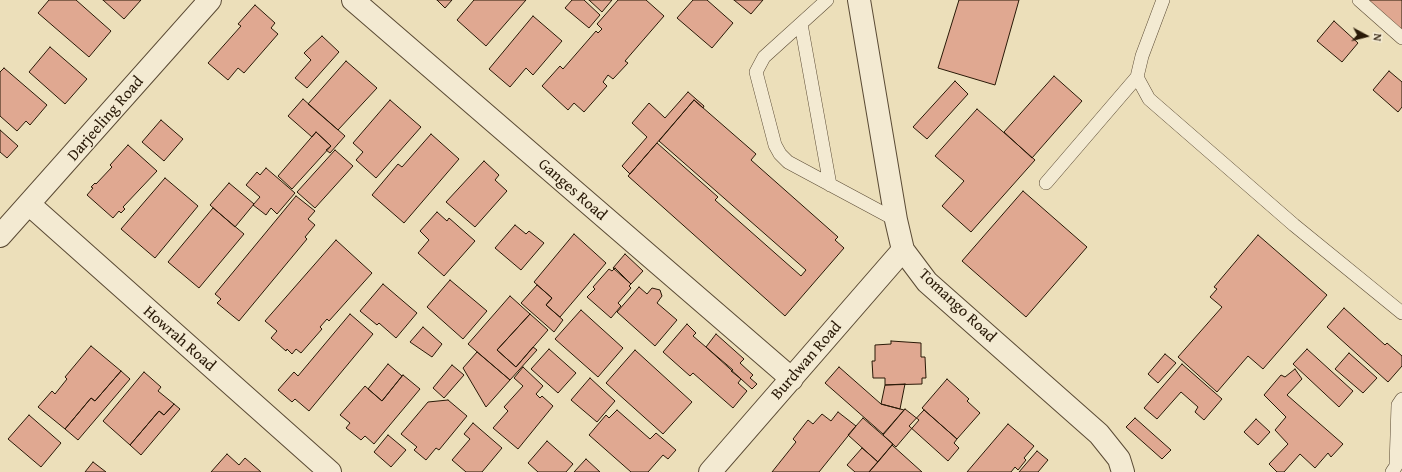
<!DOCTYPE html>
<html>
<head>
<meta charset="utf-8">
<style>
	body { margin:0 }
	#map { position:relative; width:1402px; height:472px; overflow:hidden; background:#ecdfba; font-family:"Gentium Book Plus",serif }
	canvas { display:block }
	.north { position:absolute; left:1346px; top:16px; width:40px; height:40px; -webkit-text-stroke:3px #f3ead2; paint-order:stroke; rotate:97deg; font-size:11px; font-weight:700; line-height:16px; text-align:center; color:#291907 }
	.north::after { content:''; display:block; margin:auto; width:14px; height:18px; background:#291907; clip-path:polygon(50% 0,100% 100%,50% 72%,0 100%) }
</style>
</head>
<body>
<div id="map">
<canvas width="1402" height="472"></canvas>
<div class="north">N</div>
</div>
<script>
const context = document.querySelector('canvas').getContext('2d');
context.lineJoin = 'round';
function fill(path, color) { context.fillStyle = color; context.fill(path, 'evenodd'); }
const shape = rows => new Path2D(rows.map(r => 'M' + r).join(''));
function strokePath(path, color, width, dash) { context.strokeStyle = color; context.lineWidth = width; context.lineCap = dash ? 'butt' : 'round'; context.setLineDash(dash || []); context.stroke(path); }
function label(font, color, halo, rows, align = 'center') {
  context.font = font + ' "Gentium Book Plus",serif'; context.lineWidth = 3; context.setLineDash([]); context.textBaseline = 'middle'; context.strokeStyle = halo; context.fillStyle = color; for (const [text, x, y, turn = 0] of rows) {
    context.save(); context.translate(x, y); context.rotate((+turn || 0) * Math.PI / 180); context.textAlign = isNaN(turn) ? turn : align; if (halo) context.strokeText(text, 0, 0); context.fillText(text, 0, 0); context.restore();
  }
}
const building = shape([
	[49,0,76,0,111,31,89,57,38,13,49,0],
	[103,0,141,0,124,19,103,0],
	[437,0,452,0,445,8,437,0],
	[474,0,526,0,486,46,457,20,474,0],
	[572,0,584,0,600,15,589,28,565,8,572,0],
	[589,0,612,0,602,12,589,0],
	[618,0,646,0,664,16,625,61,628,63,613,79,608,75,603,82,607,86,584,112,574,103,568,110,542,86,560,66,563,69,596,31,598,33,602,29,597,24,618,0],
	[693,0,707,0,733,23,712,48,677,18,693,0],
	[734,0,763,0,751,14,734,0],
	[959,0,1019,0,995,85,938,68,959,0],
	[1365,0,1402,0,1402,32,1365,0],
	[255,5,275,23,271,28,278,34,244,73,238,68,228,80,208,63,241,26,238,24,255,5],
	[533,16,562,41,533,75,526,68,510,87,489,69,533,16],
	[1334,21,1358,43,1342,62,1317,41,1334,21],
	[322,36,339,52,307,88,295,78,311,60,304,53,322,36],
	[50,47,87,79,65,104,29,72,50,47],
	[346,61,377,88,338,130,308,104,346,61],
	[4,68,47,105,30,125,26,121,17,131,0,116,0,72,4,68],
	[1389,71,1402,82,1402,107,1398,112,1373,90,1389,71],
	[1054,76,1082,101,1032,158,1004,132,1054,76],
	[955,81,968,94,927,139,913,127,955,81],
	[688,92,704,106,703,108,694,100,630,174,622,166,647,137,632,123,649,103,665,118,688,92],
	[303,99,345,136,330,153,326,150,331,146,316,132,312,137,288,116,303,99],
	[390,100,421,127,376,178,356,160,363,152,353,143,390,100],
	[694,100,756,154,751,160,838,237,835,240,844,248,785,316,628,176,657,143,718,197,715,200,801,276,806,270,659,141,694,100],
	[977,109,1035,160,971,232,942,206,964,181,935,156,977,109],
	[161,120,183,139,164,161,142,142,161,120],
	[0,130,18,146,7,158,0,152,0,130],
	[316,132,331,146,292,189,278,176,316,132],
	[431,134,459,159,404,223,372,195,398,164,402,167,431,134],
	[128,145,157,171,123,207,125,209,121,213,119,211,113,218,87,195,93,188,91,187,95,183,96,184,112,167,110,165,128,145],
	[335,150,353,166,315,208,297,192,335,150],
	[484,161,499,175,495,180,507,191,475,227,446,202,484,161],
	[266,168,295,193,277,214,271,208,266,215,253,205,260,197,246,185,257,172,260,175,266,168],
	[165,178,198,206,155,258,121,229,165,178],
	[229,183,254,204,235,227,210,205,229,183],
	[1023,191,1087,247,1026,317,962,261,1023,191],
	[296,196,315,211,308,219,315,225,305,237,307,239,239,321,217,303,221,299,215,294,296,196],
	[213,208,244,234,199,288,168,262,213,208],
	[437,212,447,221,449,218,475,241,444,276,418,253,429,240,420,231,437,212],
	[515,225,526,234,529,231,544,243,521,270,495,248,515,225],
	[574,234,606,263,560,317,546,305,552,298,534,282,574,234],
	[1258,235,1327,295,1263,369,1248,356,1217,392,1178,357,1222,307,1210,297,1217,289,1214,287,1258,235],
	[336,240,372,273,329,321,327,319,320,327,322,329,301,353,296,349,292,354,287,349,286,351,271,338,277,331,265,321,336,240],
	[625,254,643,271,631,284,613,268,625,254],
	[615,268,631,284,629,286,631,288,618,303,621,306,611,318,587,297,595,289,593,287,609,269,612,271,615,268],
	[450,280,487,311,463,339,427,307,450,280],
	[383,284,417,313,396,338,379,323,377,325,360,311,383,284],
	[537,285,552,298,546,305,563,320,554,332,521,303,537,285],
	[639,287,647,294,652,288,660,290,662,296,657,303,677,320,655,346,617,312,639,287],
	[510,296,530,314,497,350,516,367,533,347,537,350,510,380,468,344,510,296],
	[1344,308,1385,345,1387,343,1402,356,1402,366,1388,382,1327,327,1344,308],
	[581,310,623,348,598,377,555,339,581,310],
	[350,314,373,334,309,411,295,399,292,402,278,390,294,372,298,376,350,314],
	[530,314,548,330,516,367,497,350,530,314],
	[687,324,696,333,693,336,733,370,731,371,741,379,738,383,747,391,733,408,693,373,690,376,663,352,687,324],
	[423,327,442,344,432,357,410,342,423,327],
	[716,334,744,359,740,363,753,375,750,378,757,384,752,389,706,347,716,334],
	[891,341,921,343,921,357,925,357,926,378,922,378,922,384,885,385,885,378,873,378,872,361,875,361,875,345,891,344,891,341],
	[91,346,121,371,95,401,91,398,65,429,38,407,52,391,55,394,67,379,65,377,91,346],
	[549,349,576,373,558,393,531,369,549,349],
	[1307,349,1353,391,1339,407,1293,364,1307,349],
	[635,350,692,402,663,434,606,383,635,350],
	[477,352,510,380,486,407,463,368,477,352],
	[1349,353,1377,378,1363,393,1335,369,1349,353],
	[1165,354,1176,363,1158,383,1148,374,1165,354],
	[388,364,402,376,382,401,368,389,388,364],
	[1182,364,1222,399,1204,420,1195,412,1198,407,1181,392,1157,419,1144,408,1182,364],
	[452,365,464,375,444,398,433,388,452,365],
	[523,367,543,386,536,394,540,398,542,396,553,406,518,449,493,428,508,411,504,407,523,386,514,378,523,367],
	[839,367,881,404,904,410,883,434,825,383,839,367],
	[1295,369,1302,379,1287,395,1343,444,1331,457,1328,453,1315,468,1300,454,1284,472,1277,472,1269,464,1288,444,1275,430,1286,417,1264,395,1281,375,1285,377,1295,369],
	[121,371,130,379,78,440,65,429,91,398,95,401,121,371],
	[144,372,161,387,158,391,174,404,164,415,159,411,130,445,103,421,144,372],
	[403,375,420,389,374,444,365,436,361,440,346,428,350,423,340,415,365,386,382,401,403,375],
	[590,378,615,401,597,422,571,400,590,378],
	[947,379,969,399,967,401,980,413,957,439,922,408,947,379],
	[905,384,900,409,881,404,885,385,905,384],
	[448,400,467,416,439,450,436,448,426,460,414,450,417,447,401,434,428,402,448,400],
	[174,404,180,409,141,455,130,445,159,411,164,415,174,404],
	[905,409,919,420,896,447,883,435,905,409],
	[617,410,650,439,656,433,676,450,668,459,663,455,648,472,631,472,589,435,606,415,609,418,617,410],
	[924,410,957,439,954,443,959,448,948,461,909,426,924,410],
	[838,412,856,426,819,472,772,472,796,442,793,439,808,420,813,424,822,414,831,421,838,412],
	[29,415,61,443,41,467,8,439,29,415],
	[863,418,893,444,878,462,848,435,863,418],
	[1135,418,1171,450,1162,459,1126,427,1135,418],
	[1256,419,1270,432,1258,445,1244,432,1256,419],
	[473,423,502,448,482,472,466,472,452,460,470,439,464,434,473,423],
	[1008,424,1034,446,1024,458,1026,460,1018,470,1015,467,1011,472,967,472,1008,424],
	[388,435,406,450,391,467,374,452,388,435],
	[547,441,573,464,566,472,538,472,528,463,547,441],
	[892,445,922,472,869,472,892,445],
	[862,448,878,462,869,472,855,472,847,465,862,448],
	[1037,451,1048,460,1038,472,1019,472,1037,451],
	[227,454,239,465,245,458,261,472,211,472,227,454],
	[586,459,600,472,574,472,586,459],
	[93,462,106,472,85,472,93,462]
]);
fill(building, '#e0a891');
strokePath(building, '#291907', 1);
const service = shape([
	[827,0,764,57,756,72,775,145,780,154,788,162,896,220],
	[1163,0,1142,56,1137,77,1149,99,1294,225,1402,313],
	[1359,0,1402,38],
	[801,24,830,185],
	[1046,183,1137,77],
	[1392,472,1396,466,1398,405,1402,399]
]);
const minor = shape([
	[353,0,792,379],
	[859,0,896,220,903,250,927,282,1099,434,1119,459,1123,472],
	[30,205,330,472],
	[0,236,210,0],
	[710,472,903,250]
]);
strokePath(service, '#5a4a34', 14);
strokePath(minor, '#5a4a34', 24);
strokePath(service, '#f3ead2', 13);
strokePath(minor, '#f3ead2', 22);
label('16px', '#291907', '#f3ead2', [
	["Darjeeling Road",106,119,-49],
	["Ganges Road",572,190,41],
	["Tomango Road",957,306,43],
	["Howrah Road",179,339,41],
	["Burdwan Road",807,361,-49]
]);
</script>
</body>
</html>
